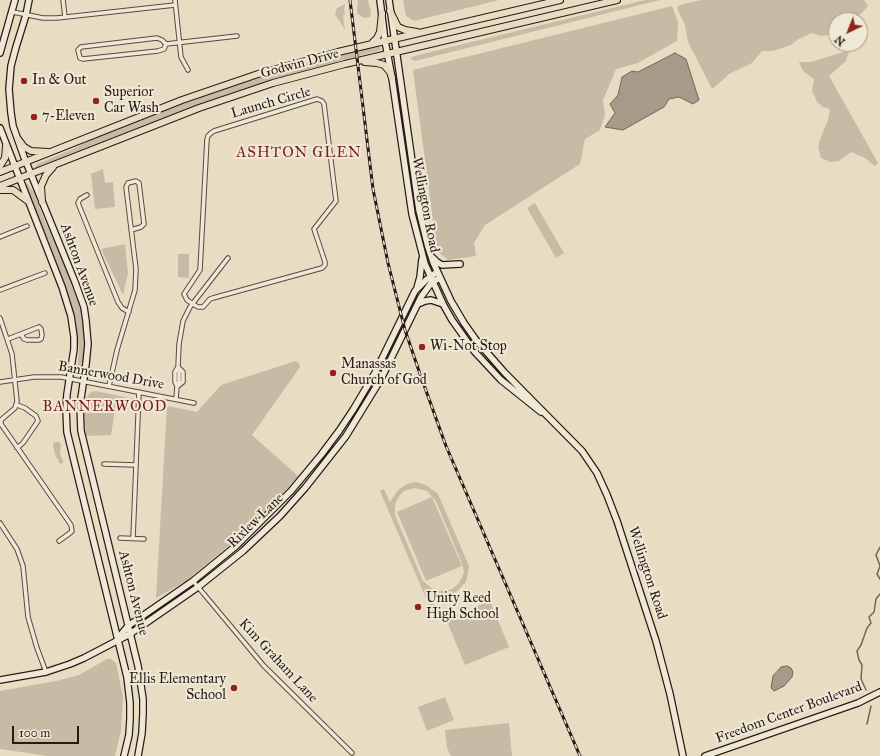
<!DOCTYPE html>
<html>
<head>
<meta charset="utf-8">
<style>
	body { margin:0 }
	#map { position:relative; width:880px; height:756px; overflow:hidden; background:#e8dcc2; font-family:"IM FELL Great Primer",serif }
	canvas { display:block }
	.north { position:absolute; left:828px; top:12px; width:40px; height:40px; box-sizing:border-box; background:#f0e8d7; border:1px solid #a0968a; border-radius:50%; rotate:223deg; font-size:11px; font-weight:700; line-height:16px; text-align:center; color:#271b16 }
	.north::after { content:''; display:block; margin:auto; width:14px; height:18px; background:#8f2418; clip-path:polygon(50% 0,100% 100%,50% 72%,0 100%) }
	.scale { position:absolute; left:12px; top:726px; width:67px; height:18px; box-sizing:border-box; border:2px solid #271b16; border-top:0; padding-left:5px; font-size:12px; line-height:14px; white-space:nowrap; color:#271b16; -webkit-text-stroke:3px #f0e8d7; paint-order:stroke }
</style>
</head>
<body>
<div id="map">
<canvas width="880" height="756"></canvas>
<div class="north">N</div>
<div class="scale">100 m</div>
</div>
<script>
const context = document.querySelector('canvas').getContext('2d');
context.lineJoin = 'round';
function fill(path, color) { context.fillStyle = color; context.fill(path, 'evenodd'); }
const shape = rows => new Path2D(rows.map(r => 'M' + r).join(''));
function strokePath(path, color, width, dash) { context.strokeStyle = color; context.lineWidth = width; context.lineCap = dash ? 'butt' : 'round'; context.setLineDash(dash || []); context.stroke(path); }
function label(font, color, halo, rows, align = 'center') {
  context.font = font + ' "IM FELL Great Primer",serif'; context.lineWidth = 4; context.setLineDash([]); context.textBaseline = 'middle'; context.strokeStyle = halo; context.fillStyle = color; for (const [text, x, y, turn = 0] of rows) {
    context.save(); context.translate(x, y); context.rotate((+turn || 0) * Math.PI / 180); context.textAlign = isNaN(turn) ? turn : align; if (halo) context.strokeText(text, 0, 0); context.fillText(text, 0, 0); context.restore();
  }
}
fill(shape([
	[358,0,368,0,371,13,370,17,364,18,358,14,357,11],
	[403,0,499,0,414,21,406,16],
	[645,0,660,0,415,61,411,59,411,57,451,47],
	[701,0,864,0,868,6,862,13,853,20,836,20,836,34,821,36,812,33,797,40,791,45,773,51,762,51,752,63,729,74,724,79,712,89,688,42,685,25,677,8,678,6,683,4],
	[345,4,344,10,345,14,343,16,345,30,335,14,337,8],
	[672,6,678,22,677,41,638,63,616,69,603,100,605,115,600,130,585,139,580,164,485,225,474,243,476,256,448,260,437,251,413,70],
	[377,46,380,47,381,50,342,60,318,68,225,95,40,168,34,168,37,164,73,149,95,138,213,91,277,71],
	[851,46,846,61,829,76,878,163,875,166,865,158,851,152,839,161,830,162,821,158,818,147,821,137,828,120,830,109,823,107,817,102,812,91,814,79,803,71,799,62,811,62,843,52],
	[103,169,105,183,113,182,115,207,95,209,91,174],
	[27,183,34,193,45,222,61,255,79,300,83,320,85,352,83,364,78,374,77,372,79,348,77,334,71,305,61,278,28,195,26,187],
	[535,203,564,253,556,258,527,208],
	[125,244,128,273,123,295,101,249],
	[178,254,189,254,189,278,178,277],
	[296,361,299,363,300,367,252,435,298,476,274,503,229,546,186,581,156,598,167,406,197,412,221,385],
	[96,391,134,399,134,405,116,404,111,435,86,436,84,405,85,399,91,392],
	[54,442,59,442,61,445,60,453,63,461,62,464,59,463,58,459,56,458,53,446],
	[416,482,426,485,438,494,469,566,466,582,456,592,448,595,439,596,429,592,439,617,435,619,380,491,384,489,390,502,398,490,407,484],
	[415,488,427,491,436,501,461,561,464,571,463,576,458,584,452,589,444,591,434,590,423,581,395,515,395,504,400,495,404,491],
	[432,497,462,566,426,581,397,512],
	[490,601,509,647,465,665,446,619],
	[107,659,111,659,116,663,123,697,121,730,115,756,48,756,0,749,0,691,56,681,79,675],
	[445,697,454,720,427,731,418,707],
	[509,723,512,756,451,756,447,748,445,730]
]), '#c7bba5');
const water = shape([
	[675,53,686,59,699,100,693,104,679,97,669,99,664,107,623,130,605,127,615,113,610,104,618,95,622,77,632,71,638,72,675,53],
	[787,666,791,668,793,672,792,677,784,686,774,691,771,688,773,676,781,667,787,666]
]);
fill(water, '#a69a88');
strokePath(water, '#73675a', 1);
strokePath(shape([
	[880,547,876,555,880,566,877,574,880,579],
	[866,690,861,679,862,665,859,660,857,651,861,645,867,628,871,623,869,617,874,612,876,599,880,594],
	[867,724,871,706]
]), '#73675a', 1.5);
const street = shape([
	[63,0,65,17],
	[175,0,181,57,188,70],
	[13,12,43,18,57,18,175,5],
	[166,44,162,40,157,38,81,47,78,50,80,58,83,59,158,51,164,49,166,44,237,36],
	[317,99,322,101,324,104,336,201,314,229,325,262,325,265,322,268,213,298,210,299,203,307,198,307,193,304,187,300,184,294,200,270,207,139,208,136,211,133,214,131,317,99],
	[87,195,80,199,78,203,118,302,122,308,129,312],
	[0,237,27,226],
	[0,290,45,273],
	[0,318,12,354,17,401,15,408,1,420,1,424,71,525,72,531,70,533,59,541],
	[39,327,41,329,42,335,41,339,39,340,27,340,24,339,21,334,39,327],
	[8,339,21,334],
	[178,367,183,372,183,382,178,386],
	[0,382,34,377,61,377,194,403],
	[109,386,117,350,135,290,136,269,126,187,128,183,136,181,139,183,144,224,141,227,131,230],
	[177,386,175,382,175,372,178,367],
	[176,399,177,386,179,382,179,372,178,367,179,344,183,321,190,307,228,258],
	[17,405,25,408,36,416,38,421,23,443,17,448],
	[104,464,136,465],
	[0,523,17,549,23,566,28,617,37,648,46,672],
	[120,538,144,539],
	[133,538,139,392],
	[193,581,264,666,352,753]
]);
const secondary = shape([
	[29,0,26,15,16,47,11,66,9,89,11,113,13,126,24,157,75,282,84,307,86,321,88,344,86,364,80,405,81,431,138,666,143,699,143,713,142,733,138,756],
	[380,0,385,41,392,78,412,214,425,264,443,304,452,320,474,351,501,380,541,412],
	[389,0,419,210,428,247,433,262,451,301,464,323,476,340,504,372,582,451,597,473,607,495,617,521,656,641,670,694,683,756],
	[0,53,15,0],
	[0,128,62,287,71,316,74,337,74,349,67,394,66,409,67,432,127,677,130,703,130,719,129,735,124,756],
	[433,258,437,262,442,265,460,264],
	[417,288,420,277,422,259],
	[418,304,425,301,431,300,443,304],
	[118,638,128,626,193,581,236,546,291,491,321,455,339,431,353,410,375,373,415,291,426,280,437,272],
	[0,680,46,672,70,664,84,658,130,634,198,587,243,551,280,516,305,488,346,436,381,379,421,297,432,282,440,278],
	[705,756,858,703,880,692]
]);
const primary = shape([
	[390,11,398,27,405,30,417,32],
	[371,44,377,38,380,32,382,13],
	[365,62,377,63,384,65,390,72,392,78],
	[18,139,24,147,31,151,48,152],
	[0,166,5,158,6,146],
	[0,172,182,100,258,74,338,52,560,0],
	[0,186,199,108,273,83,345,64,617,0],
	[0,190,13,190,28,201],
	[42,202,41,186,46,175,53,167]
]);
strokePath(street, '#574b41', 5.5);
strokePath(secondary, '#271b16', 8);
strokePath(primary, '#271b16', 8);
strokePath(street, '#f0e8d7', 3.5);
strokePath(secondary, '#f0e8d7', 5.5);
strokePath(primary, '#e8dcc2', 6);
const rail = shape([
	[350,0,373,189,388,263,405,330,420,374,446,446,580,756]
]);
strokePath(rail, '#271b16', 3);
strokePath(rail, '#f0e8d7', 1.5, [4.5]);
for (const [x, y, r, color] of [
	[24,81,4,"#8f2418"],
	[96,101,4,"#8f2418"],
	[34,117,4,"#8f2418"],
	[422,347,4,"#8f2418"],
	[333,373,4,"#8f2418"],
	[418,607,4,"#8f2418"],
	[234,688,4,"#8f2418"]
]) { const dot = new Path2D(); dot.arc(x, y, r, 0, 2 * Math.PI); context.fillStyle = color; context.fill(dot); strokePath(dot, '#f0e8d7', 1.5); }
label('14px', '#271b16', '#f0e8d7', [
	["Godwin Drive",300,64,-15],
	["Launch Circle",271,103,-16],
	["Wellington Road",425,205,79],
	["Ashton Avenue",79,265,70],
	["Bannerwood Drive",111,376,10],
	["Rixlew Lane",256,521,-44],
	["Wellington Road",647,573,72],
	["Ashton Avenue",133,593,76],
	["Kim Graham Lane",278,661,47],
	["Freedom Center Boulevard",789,713,-20]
]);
label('14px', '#271b16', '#f0e8d7', [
	["In & Out",32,81],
	["Superior",104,93],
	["Car Wash",104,109],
	["7-Eleven",42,117],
	["Wi-Not Stop",430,347],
	["Manassas",341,365],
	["Church of God",341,381],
	["Unity Reed",426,599],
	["High School",426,615],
	["Ellis Elementary",226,680,"right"],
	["School",226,696,"right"]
], 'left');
context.letterSpacing = '1px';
label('15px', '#7a1f14', '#f0e8d7', [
	["ASHTON GLEN",299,153],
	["BANNERWOOD",105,407]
]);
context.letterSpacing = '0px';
</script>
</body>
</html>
